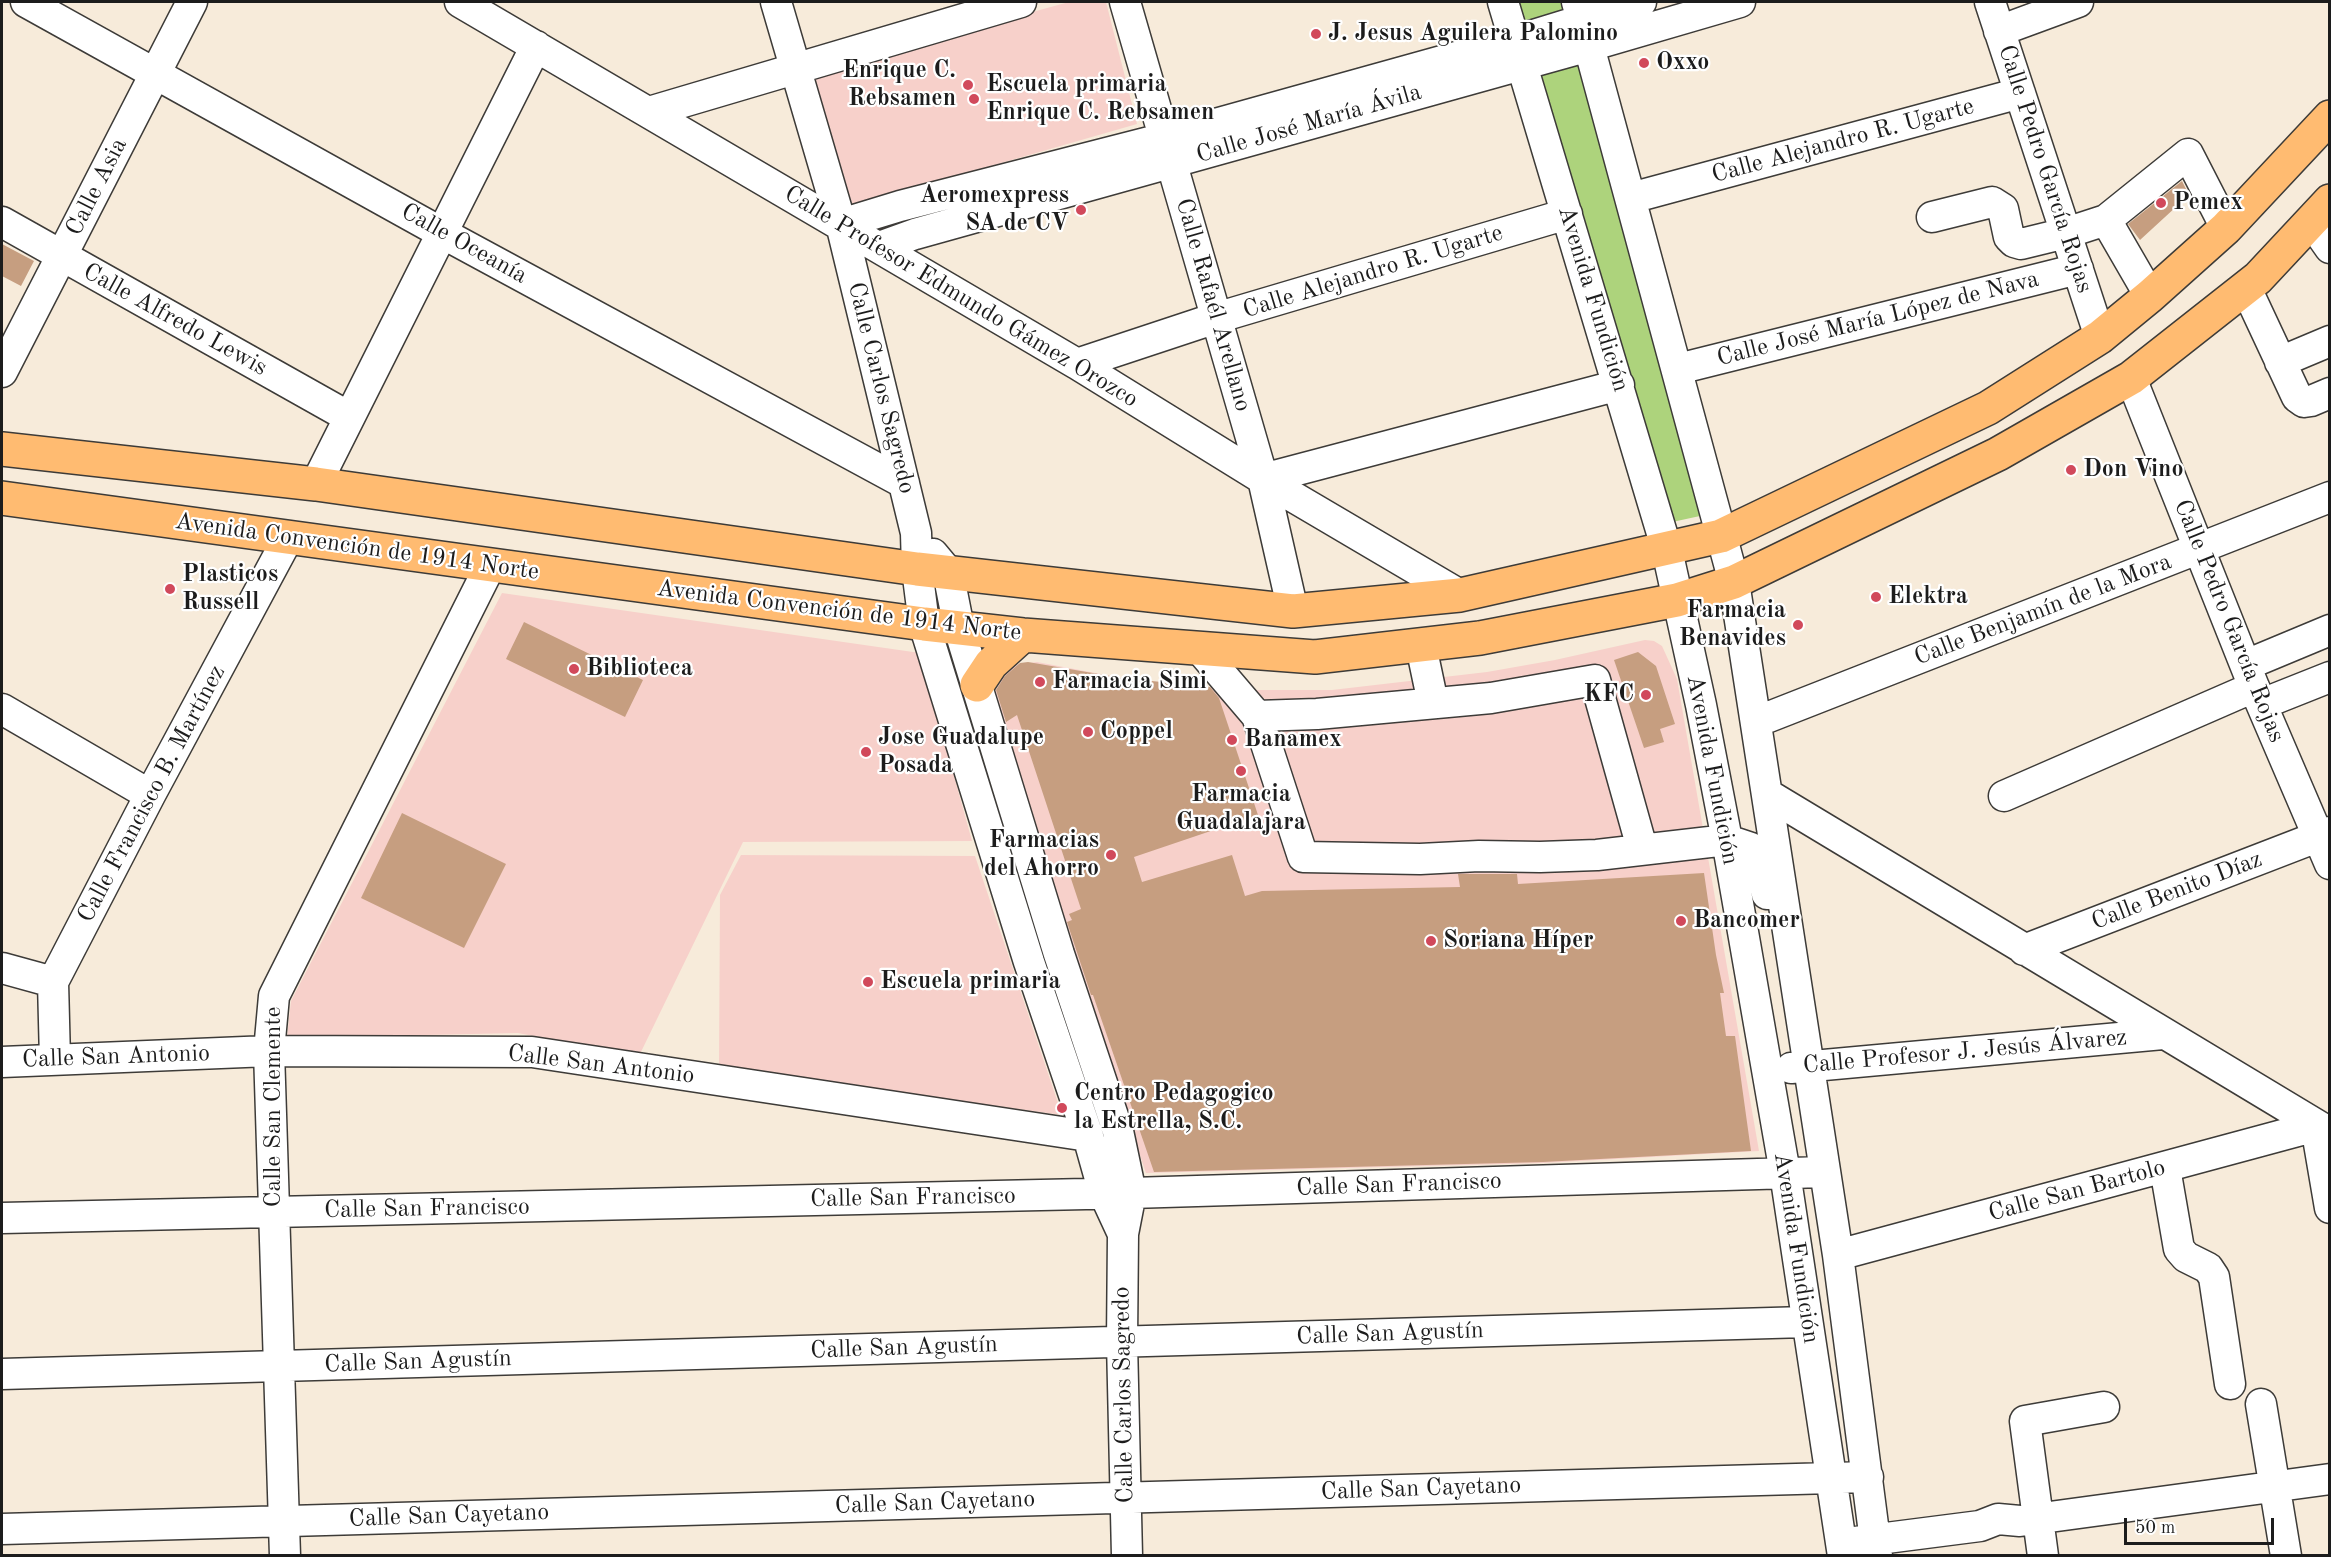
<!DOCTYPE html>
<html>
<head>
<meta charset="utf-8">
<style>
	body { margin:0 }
	#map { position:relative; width:2331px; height:1557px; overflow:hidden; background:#f7ebda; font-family:"Old Standard TT",serif }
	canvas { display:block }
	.frame { position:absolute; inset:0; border:3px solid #1c1c1c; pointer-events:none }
	.scale { position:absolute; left:2124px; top:1518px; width:150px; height:27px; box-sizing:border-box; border:3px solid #1c1c1c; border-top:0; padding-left:8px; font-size:18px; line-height:21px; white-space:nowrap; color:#1c1c1c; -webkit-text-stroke:4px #fff; paint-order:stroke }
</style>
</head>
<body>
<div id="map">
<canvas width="2331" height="1557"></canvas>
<div class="frame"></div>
<div class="scale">50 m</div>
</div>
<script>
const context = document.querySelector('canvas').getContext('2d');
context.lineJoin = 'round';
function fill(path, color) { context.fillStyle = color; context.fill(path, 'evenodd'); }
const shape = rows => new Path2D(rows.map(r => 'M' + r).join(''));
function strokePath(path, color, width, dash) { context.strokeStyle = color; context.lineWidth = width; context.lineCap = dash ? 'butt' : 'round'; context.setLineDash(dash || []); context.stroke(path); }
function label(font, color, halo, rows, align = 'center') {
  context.font = font + ' "Old Standard TT",serif'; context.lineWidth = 4.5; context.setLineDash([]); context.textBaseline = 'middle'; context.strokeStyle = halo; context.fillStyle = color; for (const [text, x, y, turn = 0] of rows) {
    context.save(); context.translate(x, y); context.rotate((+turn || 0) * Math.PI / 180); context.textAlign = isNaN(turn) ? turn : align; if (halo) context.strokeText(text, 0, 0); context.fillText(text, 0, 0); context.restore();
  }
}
fill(shape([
	[1069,2,1106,2,1137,124,848,207,810,73],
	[502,593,920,653,972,841,743,842,639,1056,518,1033,287,1038,291,1001],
	[1645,640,1654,641,1662,646,1677,679,1759,1151,1544,1163,1146,1173,1062,925,994,693,1005,673,1013,665,1037,662,1122,678,1236,690,1332,690,1487,672,1555,660],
	[741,855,975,856,1062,1115,719,1069,720,895]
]), '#f7d0ca');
fill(shape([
	[1519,2,1564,2,1567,12,1525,25],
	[1581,64,1700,516,1663,524,1537,77]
]), '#add37c');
fill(shape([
	[2182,181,2189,195,2140,240,2128,224],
	[2,244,34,261,21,286,2,276],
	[524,622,643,680,625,717,506,659],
	[1638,652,1656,666,1675,724,1660,729,1664,742,1644,748,1614,660],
	[1028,662,1122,678,1210,687,1219,698,1258,815,1134,857,1142,882,1232,855,1245,896,1262,891,1460,887,1458,874,1517,874,1518,884,1704,873,1716,955,1724,993,1720,993,1726,1036,1735,1036,1751,1151,1543,1162,1154,1172,1093,995,1091,995,1067,922,1072,920,1069,914,1081,909,1017,715,1006,722,996,690,1005,676,1020,663],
	[402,813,506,864,464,948,361,898]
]), '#c69e80');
const minor = shape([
	[26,2,442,233,904,483],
	[460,2,1077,364,1263,479,1460,595],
	[776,2,841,224,916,533,917,569,924,624,1029,962,1088,1136,1104,1193,1123,1234],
	[1125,2,1263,479,1293,611],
	[1503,2,1667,550,1701,705,1727,840,1785,1173,1843,1556],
	[1577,2,1734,582,1838,1255,1877,1556],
	[1990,2,2100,337],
	[1999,31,2078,2],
	[649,112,1021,2],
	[1631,198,2020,93],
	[1932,217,1992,202,2003,209,2009,237,2014,242,2021,244,2066,233,2106,220],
	[2311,221,2330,248],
	[2,222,349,417],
	[841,224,900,206,1165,138,1514,41,1641,2],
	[879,247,915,234,1589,46,1740,2],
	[2246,288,2297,397,2304,402,2311,401,2330,393],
	[2150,296,2106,220,2188,154,2226,228],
	[2280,362,2330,341],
	[1077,364,1216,318,1567,214],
	[1678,369,2078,269],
	[2,372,192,2],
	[2131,378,2254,687,2330,864],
	[1263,479,1619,385],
	[316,484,536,46],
	[933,554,948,572,959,628,1059,954,1118,1131,1131,1193,1123,1234,1122,1342,1127,1556],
	[1421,646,1433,703],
	[1199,648,1257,716,1303,857,1420,859,1479,856,1540,857,1597,855,1727,840,1751,848,1760,860,1767,894],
	[2246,665,2330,630],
	[2262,704,2330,677],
	[2,709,150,795],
	[1257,716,1317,714,1491,698,1595,680,1642,848],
	[1756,722,2330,497],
	[1767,794,2330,1133],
	[2004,796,2254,687],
	[2024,950,2330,832],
	[2,968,53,982],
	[55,1060,53,982,150,795,288,538],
	[2,1062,269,1051,532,1052,1088,1136],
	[1791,1068,2163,1034],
	[2165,1168,2179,1249,2186,1257,2208,1268,2214,1277,2230,1384],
	[2,1218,1131,1193,1824,1172],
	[1838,1255,2316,1126,2330,1208],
	[2,1374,1806,1322],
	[2261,1404,2286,1556],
	[2,1529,1868,1477],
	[1855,1542,1980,1526,1998,1519,2020,1521,2330,1479],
	[285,1556,269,1051,274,996,490,566],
	[2043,1556,2025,1421,2104,1407]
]);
const major = shape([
	[2,449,316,484,917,569,1293,611,1460,595,1721,536,1988,408,2100,337,2150,296,2226,228,2330,117],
	[2,498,924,624,1023,635,1315,657,1480,638,1677,600,1734,582,1998,454,2131,378,2258,278,2330,201],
	[977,685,991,664,1023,635]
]);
strokePath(minor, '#3d3b38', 33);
strokePath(major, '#3d3b38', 36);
strokePath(minor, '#fff', 30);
strokePath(major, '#ffbb71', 33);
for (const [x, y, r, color] of [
	[1316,34,6,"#d1495b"],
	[1644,63,6,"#d1495b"],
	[968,85,6,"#d1495b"],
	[974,99,6,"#d1495b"],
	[2161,203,6,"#d1495b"],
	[1081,210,6,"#d1495b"],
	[2071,470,6,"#d1495b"],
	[170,589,6,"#d1495b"],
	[1876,597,6,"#d1495b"],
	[1798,625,6,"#d1495b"],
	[574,669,6,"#d1495b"],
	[1040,682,6,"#d1495b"],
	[1646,695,6,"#d1495b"],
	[1088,732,6,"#d1495b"],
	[1232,740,6,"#d1495b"],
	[866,752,6,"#d1495b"],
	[1241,771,6,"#d1495b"],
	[1111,855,6,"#d1495b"],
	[1681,921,6,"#d1495b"],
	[1431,941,6,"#d1495b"],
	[868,982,6,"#d1495b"],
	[1062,1108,6,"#d1495b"]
]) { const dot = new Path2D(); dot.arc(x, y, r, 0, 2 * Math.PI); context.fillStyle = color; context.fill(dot); strokePath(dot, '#fff', 2); }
label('bold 24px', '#1c1c1c', '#fff', [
	["J. Jesus Aguilera Palomino",1328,34],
	["Oxxo",1656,63],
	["Enrique C.",956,71,"right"],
	["Rebsamen",956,99,"right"],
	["Escuela primaria",986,85],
	["Enrique C. Rebsamen",986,113],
	["Aeromexpress",1069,196,"right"],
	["SA de CV",1069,224,"right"],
	["Pemex",2173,203],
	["Don Vino",2083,470],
	["Plasticos",182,575],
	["Russell",182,603],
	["Elektra",1888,597],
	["Farmacia",1786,611,"right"],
	["Benavides",1786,639,"right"],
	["Biblioteca",586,669],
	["Farmacia Simi",1052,682],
	["KFC",1634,695,"right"],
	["Coppel",1100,732],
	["Jose Guadalupe",878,738],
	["Posada",878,766],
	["Banamex",1244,740],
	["Farmacia",1241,795,"center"],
	["Guadalajara",1241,823,"center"],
	["Farmacias",1099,841,"right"],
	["del Ahorro",1099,869,"right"],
	["Bancomer",1693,921],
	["Soriana Híper",1443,941],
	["Escuela primaria",880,982],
	["Centro Pedagogico",1074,1094],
	["la Estrella, S.C.",1074,1122]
], 'left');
label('24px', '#1c1c1c', '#fff', [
	["Calle José María Ávila",1309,124,-16],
	["Calle Alejandro R. Ugarte",1843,141,-15],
	["Calle Pedro García Rojas",2045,169,72],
	["Calle Asia",97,187,-63],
	["Calle Oceanía",464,244,29],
	["Calle Alejandro R. Ugarte",1373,272,-17],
	["Calle Profesor Edmundo Gámez Orozco",961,297,31],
	["Avenida Fundición",1593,299,73],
	["Calle Rafaél Arellano",1213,305,74],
	["Calle José María López de Nava",1878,319,-14],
	["Calle Alfredo Lewis",175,320,29],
	["Calle Carlos Sagredo",881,388,76],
	["Avenida Convención de 1914 Norte",357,547,8],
	["Calle Benjamín de la Mora",2043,610,-21],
	["Avenida Convención de 1914 Norte",839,611,7],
	["Calle Pedro García Rojas",2229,621,68],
	["Avenida Fundición",1712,770,79],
	["Calle Francisco B. Martínez",152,794,-62],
	["Calle Benito Díaz",2177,891,-21],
	["Calle Profesor J. Jesús Álvarez",1965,1052,-5],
	["Calle San Antonio",116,1057,-2],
	["Calle San Antonio",601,1065,7],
	["Calle San Clemente",274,1107,-90],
	["Calle San Francisco",1399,1185,-2],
	["Calle San Bartolo",2077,1191,-15],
	["Calle San Francisco",913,1198,-1],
	["Calle San Francisco",427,1209,-1],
	["Avenida Fundición",1796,1248,81],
	["Calle San Agustín",1390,1334,-2],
	["Calle San Agustín",904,1348,-2],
	["Calle San Agustín",418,1362,-2],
	["Calle Carlos Sagredo",1124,1395,-91],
	["Calle San Cayetano",1421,1489,-2],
	["Calle San Cayetano",935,1503,-2],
	["Calle San Cayetano",449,1516,-2]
]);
</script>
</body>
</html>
